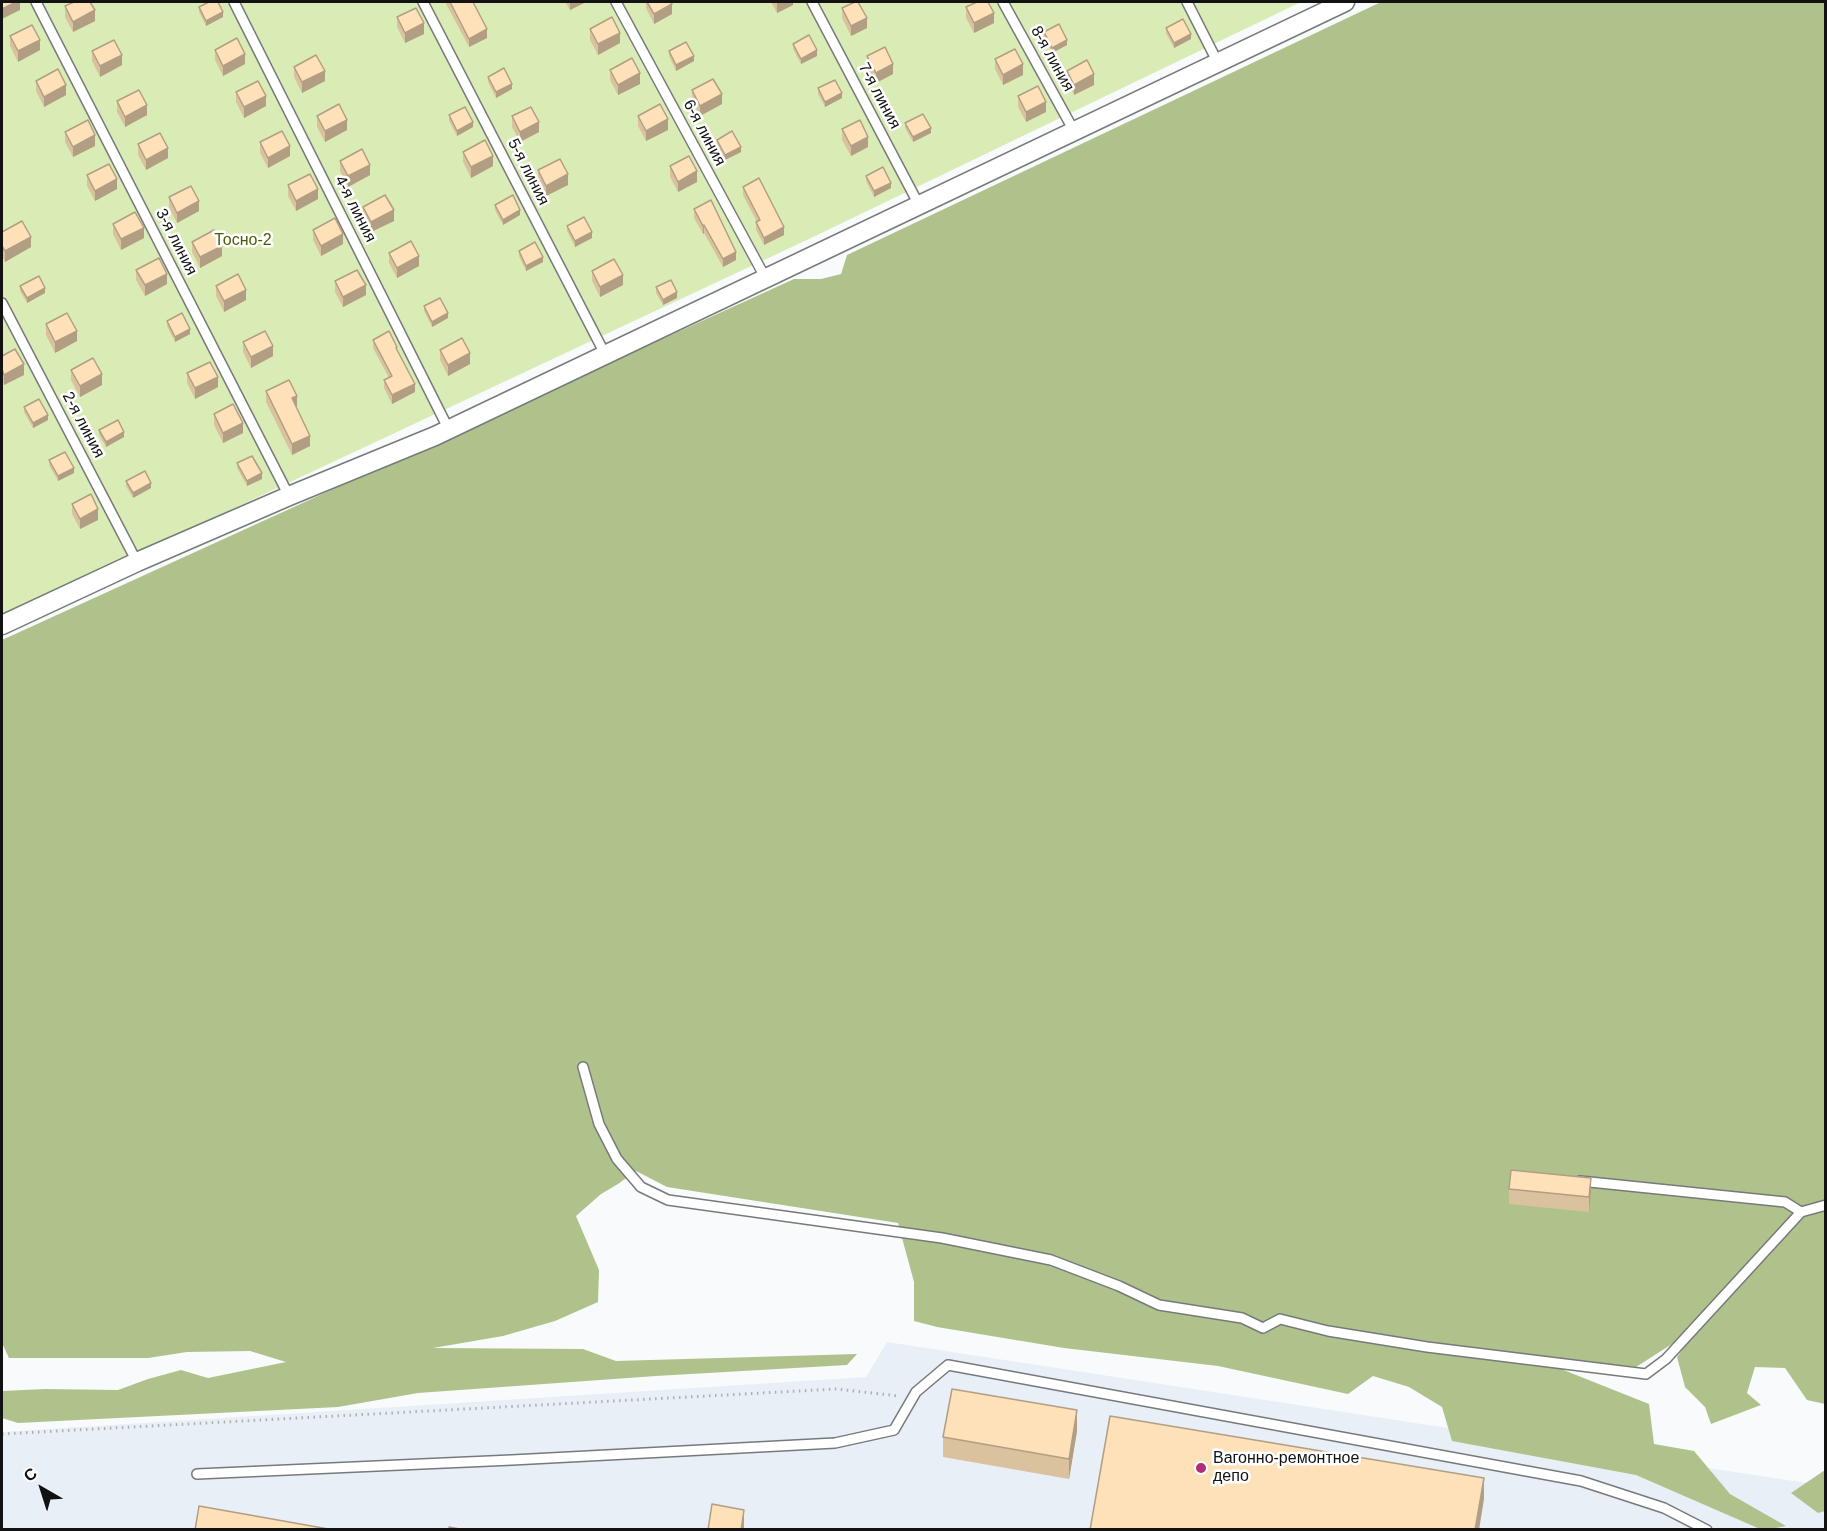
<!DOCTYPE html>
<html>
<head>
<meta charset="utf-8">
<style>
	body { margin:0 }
	#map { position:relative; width:1827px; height:1531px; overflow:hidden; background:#f9fafb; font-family:Arial,sans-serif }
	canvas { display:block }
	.frame { position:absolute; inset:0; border:3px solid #121212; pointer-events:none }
	.north { position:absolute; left:12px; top:1459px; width:60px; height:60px; -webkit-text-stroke:4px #fff; paint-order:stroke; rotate:321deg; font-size:16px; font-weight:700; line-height:24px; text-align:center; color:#121212 }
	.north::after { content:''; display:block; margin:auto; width:21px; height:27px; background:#121212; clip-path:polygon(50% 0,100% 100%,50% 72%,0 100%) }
</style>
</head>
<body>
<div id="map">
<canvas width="1827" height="1531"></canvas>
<div class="frame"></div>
<div class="north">С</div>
</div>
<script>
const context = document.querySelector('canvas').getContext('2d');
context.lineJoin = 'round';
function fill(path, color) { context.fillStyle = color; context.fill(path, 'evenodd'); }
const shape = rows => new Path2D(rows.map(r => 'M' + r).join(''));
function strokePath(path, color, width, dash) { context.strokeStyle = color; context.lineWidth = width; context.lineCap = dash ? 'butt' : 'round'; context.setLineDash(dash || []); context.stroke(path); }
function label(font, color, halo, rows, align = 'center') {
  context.font = font + ' Arial,sans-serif'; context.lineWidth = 5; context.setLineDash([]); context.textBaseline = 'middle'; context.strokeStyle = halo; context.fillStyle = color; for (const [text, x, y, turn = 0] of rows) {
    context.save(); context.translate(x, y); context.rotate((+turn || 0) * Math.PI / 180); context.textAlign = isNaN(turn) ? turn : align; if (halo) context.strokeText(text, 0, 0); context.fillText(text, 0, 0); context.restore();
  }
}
fill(shape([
	[887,1342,1826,1486,1825,1530,2,1530,2,1432,866,1377]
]), '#e9eff6');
fill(shape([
	[2,2,1301,2,809,239,2,617]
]), '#daecb6');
fill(shape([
	[1381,2,1825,2,1825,1404,1807,1400,1785,1368,1755,1367,1747,1393,1761,1405,1711,1424,1705,1407,1685,1387,1677,1357,1694,1334,1672,1344,1636,1367,1575,1360,1512,1357,1551,1365,1649,1404,1654,1444,1694,1451,1730,1494,1786,1526,1771,1529,1760,1529,1636,1475,1452,1441,1442,1407,1409,1387,1373,1376,1348,1394,1218,1366,1064,1348,937,1327,914,1321,914,1282,898,1223,667,1187,636,1171,618,1184,601,1194,576,1216,599,1270,598,1302,555,1321,503,1336,433,1348,583,1349,616,1361,857,1354,847,1365,656,1376,418,1393,338,1407,18,1423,2,1418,2,1391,45,1389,118,1390,148,1379,181,1370,208,1378,286,1362,250,1351,187,1352,148,1358,9,1358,2,1343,2,640,794,279,821,279,841,274,847,255],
	[1825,1470,1825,1511,1818,1513,1791,1493]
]), '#b0c28c');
const lane = shape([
	[36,2,289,496],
	[234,2,449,430],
	[423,2,606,356],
	[616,2,766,279],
	[812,2,919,205],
	[1003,2,1074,131],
	[1187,2,1218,63],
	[2,303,137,562],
	[583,1067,599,1124,617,1159,641,1187,668,1200,942,1238,1051,1260,1119,1286,1159,1305,1242,1318,1263,1328,1280,1319,1328,1331,1427,1347,1646,1374,1666,1359,1801,1212,1826,1205],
	[1580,1181,1785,1202,1801,1212],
	[197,1474,512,1460,835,1443,894,1430,916,1392,948,1365,1581,1481,1664,1508,1707,1530]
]);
const street = shape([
	[2,625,137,562,289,496,435,436,1345,2]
]);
strokePath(lane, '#78797a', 12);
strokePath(street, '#78797a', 21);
strokePath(shape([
	[2,1434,836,1389,899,1396]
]), '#afafb0', 3, [1.5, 4.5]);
strokePath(lane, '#fff', 9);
strokePath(street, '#fff', 18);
fill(shape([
	[445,2,473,2,487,38,469,47],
	[565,2,586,2,570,10],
	[646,2,670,2,672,14,654,24,646,8],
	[771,2,793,2,793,5,777,13],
	[65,6,95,21,73,32,65,17],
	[199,7,223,17,206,26,199,12],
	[966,7,994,23,974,33,966,18],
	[842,8,867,28,851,36,842,18],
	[397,17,424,34,405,43,397,27],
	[1166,28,1191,39,1174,48,1166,33],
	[590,29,620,43,598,55,590,40],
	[1044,32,1067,45,1052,53,1044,37],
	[10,36,40,50,18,62,10,46],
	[793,44,817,56,801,64,793,49],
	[215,50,245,64,223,76,215,60],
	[92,51,122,65,100,77,92,61],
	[669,51,694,61,676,71,669,56],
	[867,56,893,74,876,83,867,67],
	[995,59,1023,75,1003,85,995,69],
	[294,67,325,81,302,93,294,77],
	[610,70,640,84,618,95,610,80],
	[1067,71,1094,85,1074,95,1067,81],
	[488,77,512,89,496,98,488,82],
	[36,81,66,95,44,107,36,91],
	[818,88,842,98,825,107,818,94],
	[692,90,722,104,700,116,692,101],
	[236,92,266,106,244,118,236,102],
	[1018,96,1046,112,1026,122,1018,107],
	[117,101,147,115,125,127,117,112],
	[449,115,473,127,457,136,449,121],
	[317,116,347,130,325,142,317,127],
	[512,116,539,132,520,142,512,127],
	[638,116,668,130,646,141,638,126],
	[905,123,931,133,913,142,905,128],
	[842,129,868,147,851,156,842,140],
	[65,132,95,146,73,157,65,142],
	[717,140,741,152,725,160,717,145],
	[260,142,290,156,268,168,260,153],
	[138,144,168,158,146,170,138,155],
	[463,152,493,166,471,178,463,162],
	[340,161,370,175,348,187,340,171],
	[670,166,697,182,678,192,670,177],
	[538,170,568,185,546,196,538,181],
	[87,175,117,189,95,201,87,186],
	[866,176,891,188,874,197,866,181],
	[288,185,318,199,296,211,288,196],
	[743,187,784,235,764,245,756,230,756,222,757,222,743,195],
	[169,197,199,211,177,223,169,208],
	[495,205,520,215,503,225,495,210],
	[363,207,394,221,371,232,363,217],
	[694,209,736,260,723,267,704,233,703,234,694,218],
	[113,224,144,238,121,250,113,234],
	[567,226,592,238,575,247,567,231],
	[313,230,343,244,321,256,313,240],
	[2,232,31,247,5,262,2,256],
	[192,242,222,256,200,268,192,252],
	[519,251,543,262,526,271,519,256],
	[389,253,419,266,397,278,389,263],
	[136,270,167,284,145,296,136,280],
	[592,271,623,285,600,297,592,281],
	[335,281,366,295,343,307,335,292],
	[20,286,45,293,27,303,20,291],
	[216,286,246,300,224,312,216,296],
	[656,287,677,298,663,305,656,293],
	[424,306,448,318,432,327,424,311],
	[167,321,190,334,175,342,167,326],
	[46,324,77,341,55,353,46,335],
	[373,340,415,392,392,404,384,388,384,380,389,378,373,348],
	[243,342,273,356,251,368,243,352],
	[440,350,470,364,448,376,440,360],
	[2,356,24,375,4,385,2,380],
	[71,370,102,385,80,397,71,380],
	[187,373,218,387,195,399,187,383],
	[266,391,297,406,296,406,310,446,292,455,266,402],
	[24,407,48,420,33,428,24,412],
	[214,414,243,433,223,443,214,425],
	[99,430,124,437,106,447,99,435],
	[49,460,74,473,58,481,49,465],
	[237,463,262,479,247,486,237,468],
	[126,481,151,488,133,498,126,486],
	[72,504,98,520,80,529,72,514],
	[1509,1189,1591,1193,1589,1212,1509,1204],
	[1077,1431,1069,1479,943,1457,943,1437]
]), '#dac29f');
fill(shape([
	[16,2,20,2,20,10,2,19,2,9],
	[570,2,586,2,570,10],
	[781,2,793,2,793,5,777,13,777,3],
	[672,4,672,14,654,24,654,14],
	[95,10,95,21,73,32,73,22],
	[223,12,223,17,206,26,206,21],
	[994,13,994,23,974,33,974,23],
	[867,18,867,28,851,36,851,26],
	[424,23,424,34,405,43,405,33],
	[487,29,487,38,469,47,469,39],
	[620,33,620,43,598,55,598,44],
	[1191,34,1191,39,1174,48,1174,43],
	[40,40,40,50,18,62,18,51],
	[1067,40,1067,45,1052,53,1052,48],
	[817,50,817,56,801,64,801,59],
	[245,54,245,64,223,76,223,66],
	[122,55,122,65,100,77,100,66],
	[694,56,694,61,676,71,676,65],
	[893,64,893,74,876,83,876,73],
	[1023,64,1023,75,1003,85,1003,75],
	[325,71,325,81,302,93,302,82],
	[640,73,640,84,618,95,618,85],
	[1094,74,1094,85,1074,95,1074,85],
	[512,84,512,89,496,98,496,92],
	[66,85,66,95,44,107,44,97],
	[842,93,842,98,825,107,825,102],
	[722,94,722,104,700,116,700,106],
	[266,96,266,106,244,118,244,107],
	[1046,102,1046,112,1026,122,1026,112],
	[147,105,147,115,125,127,125,117],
	[668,119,668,130,646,141,646,131],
	[347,120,347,130,325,142,325,131],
	[473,122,473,127,457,136,457,131],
	[539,122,539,132,520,142,520,132],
	[931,128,931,133,913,142,913,137],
	[95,135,95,146,73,157,73,147],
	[868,137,868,147,851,156,851,146],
	[290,146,290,156,268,168,268,158],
	[741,147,741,152,725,160,725,155],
	[168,148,168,158,146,170,146,160],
	[493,156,493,166,471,178,471,167],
	[370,165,370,175,348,187,348,176],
	[697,171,697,182,678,192,678,182],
	[568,174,568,185,546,196,546,186],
	[117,179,117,189,95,201,95,191],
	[891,183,891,188,874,197,874,191],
	[318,189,318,199,296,211,296,201],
	[199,201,199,211,177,223,177,213],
	[394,210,394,221,371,232,371,222],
	[520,210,520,215,503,225,503,220],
	[704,225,704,233,703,234,703,226],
	[784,227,784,235,764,245,764,238],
	[144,228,144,238,121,250,121,239],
	[592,232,592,238,575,247,575,241],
	[343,234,343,244,321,256,321,246],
	[31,237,31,247,5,262,5,251],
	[222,246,222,256,200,268,200,257],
	[736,252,736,260,723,267,723,259],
	[419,256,419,266,397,278,397,268],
	[543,257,543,262,526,271,526,266],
	[167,274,167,284,145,296,145,285],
	[623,275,623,285,600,297,600,287],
	[366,285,366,295,343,307,343,297],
	[45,288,45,293,27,303,27,298],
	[246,290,246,300,224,312,224,301],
	[677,292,677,298,663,305,663,300],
	[448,313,448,318,432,327,432,322],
	[190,329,190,334,175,342,175,337],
	[77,331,77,341,55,353,55,342],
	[273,346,273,356,251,368,251,357],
	[470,353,470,364,448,376,448,365],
	[24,364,24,375,4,385,4,375],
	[102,374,102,385,80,397,80,386],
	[218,377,218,387,195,399,195,388],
	[415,384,415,392,392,404,392,395],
	[297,396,297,406,292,408,292,398],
	[48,415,48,420,33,428,33,423],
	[243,423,243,433,223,443,223,433],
	[124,432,124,437,106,447,106,442],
	[310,436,310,446,292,455,292,444],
	[74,468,74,473,58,481,58,476],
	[262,473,262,479,247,486,247,481],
	[151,483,151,488,133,498,133,493],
	[98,509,98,520,80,529,80,519],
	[1591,1178,1591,1193,1589,1212,1589,1197],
	[1077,1410,1077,1431,1069,1479,1069,1459],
	[1484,1478,1484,1499,1479,1530,1475,1530],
	[744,1510,744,1530,741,1530]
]), '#b29e82');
const building = shape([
	[2,2,16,2,2,9,2,2],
	[74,2,90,2,95,10,73,22,65,6,74,2],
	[209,2,218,2,223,12,206,21,199,7,209,2],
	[450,2,473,2,487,29,469,39,450,2],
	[647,2,670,2,672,4,654,14,647,2],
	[855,2,858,2,867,18,851,26,842,8,855,2],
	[977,2,988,2,994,13,974,23,966,7,977,2],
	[416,8,424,23,405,33,397,17,416,8],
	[612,17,620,33,598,44,590,29,612,17],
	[1183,19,1191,34,1174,43,1166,28,1183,19],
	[1059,24,1067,40,1052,48,1044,32,1059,24],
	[32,25,40,40,18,51,10,36,32,25],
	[809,35,817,50,801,59,793,44,809,35],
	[237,38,245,54,223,66,215,50,237,38],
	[114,40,122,55,100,66,92,51,114,40],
	[686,42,694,56,676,65,669,51,686,42],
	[885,47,893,64,876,73,867,56,885,47],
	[1015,49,1023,64,1003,75,995,59,1015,49],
	[316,55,325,71,302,82,294,67,316,55],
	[632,58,640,73,618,85,610,70,632,58],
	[1087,60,1094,74,1074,85,1067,71,1087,60],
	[504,68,512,84,496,92,488,77,504,68],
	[58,69,66,85,44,97,36,81,58,69],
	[713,79,722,94,700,106,692,90,713,79],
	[835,80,842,93,825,102,818,88,835,80],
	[258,81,266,96,244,107,236,92,258,81],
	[1038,86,1046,102,1026,112,1018,96,1038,86],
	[139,90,147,105,125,117,117,101,139,90],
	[339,104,347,120,325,131,317,116,339,104],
	[660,104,668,119,646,131,638,116,660,104],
	[465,107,473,122,457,131,449,115,465,107],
	[531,107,539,122,520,132,512,116,531,107],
	[923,114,931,128,913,137,905,123,923,114],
	[88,120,95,135,73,147,65,132,88,120],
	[860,120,868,137,851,146,842,129,860,120],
	[282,131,290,146,268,158,260,142,282,131],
	[732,131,741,147,725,155,717,140,732,131],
	[160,133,168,148,146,160,138,144,160,133],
	[485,140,493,156,471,167,463,152,485,140],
	[362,149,370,165,348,176,340,161,362,149],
	[689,156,697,171,678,182,670,166,689,156],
	[560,159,568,174,546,186,538,170,560,159],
	[109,164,117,179,95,191,87,175,109,164],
	[883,167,891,183,874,191,866,176,883,167],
	[310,174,318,189,296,201,288,185,310,174],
	[759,178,784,227,764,238,756,222,760,220,743,187,759,178],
	[191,186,199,201,177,213,169,197,191,186],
	[385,195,394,210,371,222,363,207,385,195],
	[513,195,520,210,503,220,495,205,513,195],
	[711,200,736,252,723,259,704,225,703,226,694,209,711,200],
	[135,212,144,228,121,239,113,224,135,212],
	[584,217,592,232,575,241,567,226,584,217],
	[335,218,343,234,321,246,313,230,335,218],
	[22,221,31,237,5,251,2,246,2,232,22,221],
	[214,230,222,246,200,257,192,242,214,230],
	[411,241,419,256,397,268,389,253,411,241],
	[535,242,543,257,526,266,519,251,535,242],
	[159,258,167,274,145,285,136,270,159,258],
	[614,259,623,275,600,287,592,271,614,259],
	[357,270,366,285,343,297,335,281,357,270],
	[238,274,246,290,224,301,216,286,238,274],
	[39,276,45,288,27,298,20,286,39,276],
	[671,280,677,292,663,300,656,287,671,280],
	[440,298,448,313,432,322,424,306,440,298],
	[67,313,77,331,55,342,46,324,67,313],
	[182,313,190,329,175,337,167,321,182,313],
	[265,331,273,346,251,357,243,342,265,331],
	[389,331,397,347,396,348,415,384,392,395,384,380,392,376,373,340,389,331],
	[462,338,470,353,448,365,440,350,462,338],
	[15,349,24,364,4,375,2,369,2,356,15,349],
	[93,358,102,374,80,386,71,370,93,358],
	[210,362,218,377,195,388,187,373,210,362],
	[289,380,297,396,292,398,310,436,292,444,266,391,289,380],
	[39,399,48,415,33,423,24,407,39,399],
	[233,404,243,423,223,433,214,414,233,404],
	[118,420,124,432,106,442,99,430,118,420],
	[65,452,74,468,58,476,49,460,65,452],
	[252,456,262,473,247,481,237,463,252,456],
	[145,471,151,483,133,493,126,481,145,471],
	[91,494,98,509,80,519,72,504,91,494],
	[1511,1170,1591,1178,1589,1197,1509,1189,1511,1170],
	[952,1389,1077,1410,1069,1459,943,1437,952,1389],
	[1110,1416,1484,1478,1475,1530,1090,1530,1110,1416],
	[712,1504,744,1510,741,1530,708,1530,712,1504],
	[199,1506,334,1530,195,1530,199,1506],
	[449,1527,465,1530,449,1530,449,1527]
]);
fill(building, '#fee1b9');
strokePath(building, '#b29e82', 1.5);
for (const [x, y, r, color] of [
	[1201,1468,6,"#af2d79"]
]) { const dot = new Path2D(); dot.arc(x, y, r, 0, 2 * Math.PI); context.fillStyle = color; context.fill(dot); strokePath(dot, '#fff', 2); }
label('16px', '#121212', '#fff', [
	["8-я линия",1052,59,61],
	["7-я линия",879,96,62],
	["6-я линия",704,133,62],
	["5-я линия",528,172,63],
	["4-я линия",355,209,63],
	["3-я линия",176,242,63],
	["2-я линия",83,425,62]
]);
label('16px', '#4a5e06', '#fff', [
	["Тосно-2",243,241]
]);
label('16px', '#121212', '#fff', [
	["Вагонно-ремонтное",1213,1459],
	["депо",1213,1477]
], 'left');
</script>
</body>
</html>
